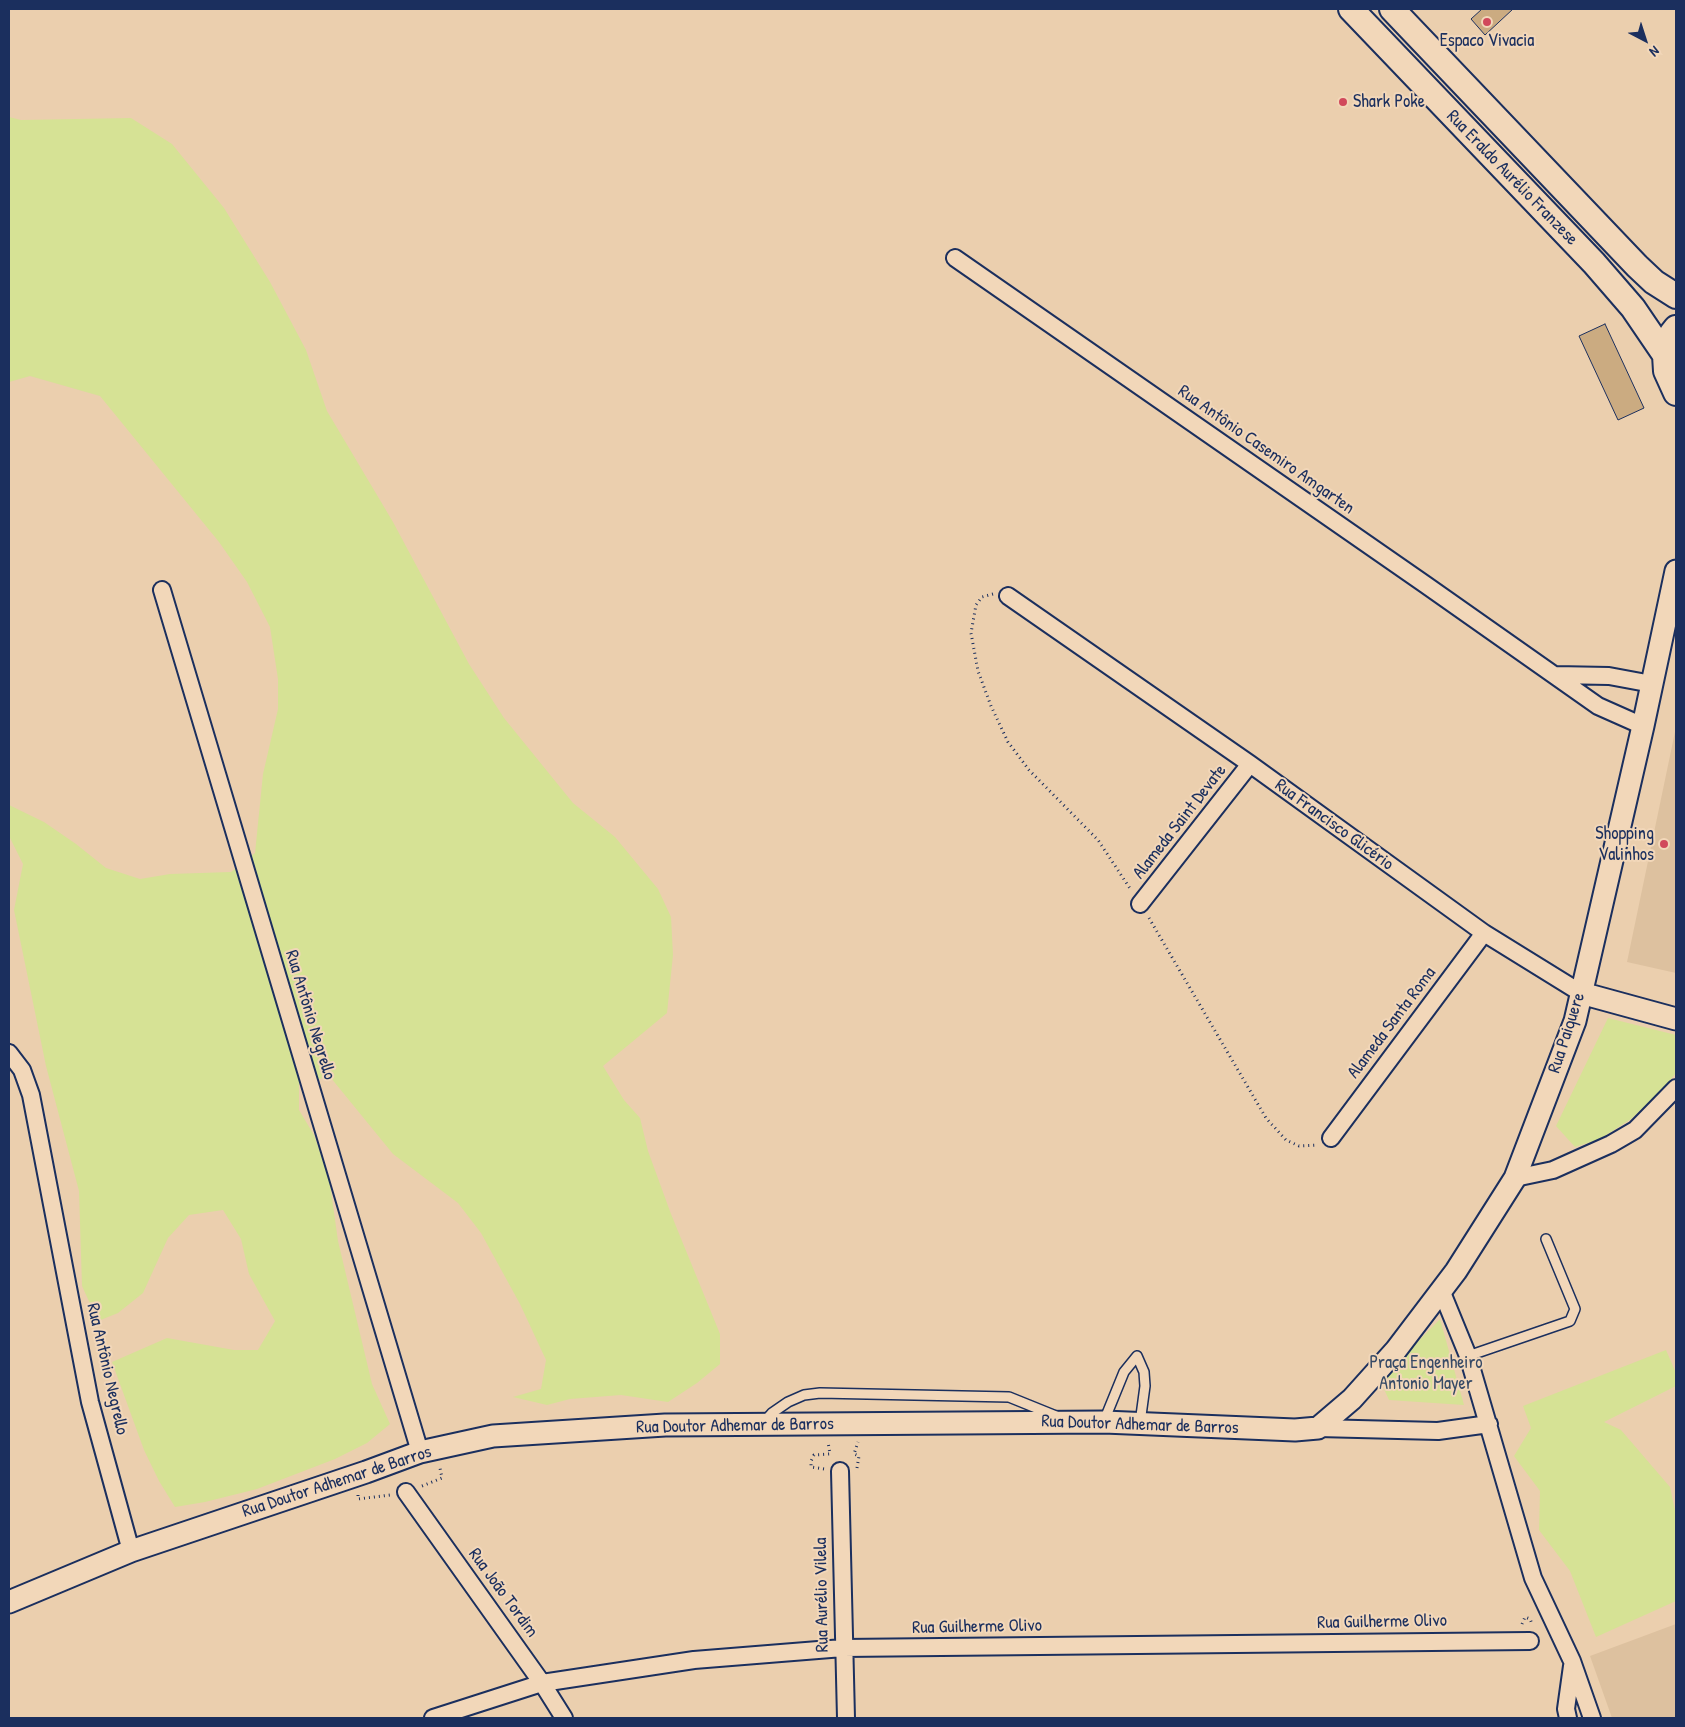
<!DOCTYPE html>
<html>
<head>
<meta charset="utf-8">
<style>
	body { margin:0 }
	#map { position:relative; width:1685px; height:1727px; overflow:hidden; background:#ebcfae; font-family:"Patrick Hand",sans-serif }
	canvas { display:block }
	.frame { position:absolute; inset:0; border:10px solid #1b2f5e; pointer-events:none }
	.north { position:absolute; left:1620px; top:15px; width:50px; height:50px; -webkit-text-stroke:4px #f2d7b9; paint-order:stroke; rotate:140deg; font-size:14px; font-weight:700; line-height:20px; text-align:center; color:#1b2f5e }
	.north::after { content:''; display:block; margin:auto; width:18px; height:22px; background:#1b2f5e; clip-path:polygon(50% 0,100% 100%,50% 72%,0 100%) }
</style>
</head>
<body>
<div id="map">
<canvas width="1685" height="1727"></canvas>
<div class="frame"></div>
<div class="north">N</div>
</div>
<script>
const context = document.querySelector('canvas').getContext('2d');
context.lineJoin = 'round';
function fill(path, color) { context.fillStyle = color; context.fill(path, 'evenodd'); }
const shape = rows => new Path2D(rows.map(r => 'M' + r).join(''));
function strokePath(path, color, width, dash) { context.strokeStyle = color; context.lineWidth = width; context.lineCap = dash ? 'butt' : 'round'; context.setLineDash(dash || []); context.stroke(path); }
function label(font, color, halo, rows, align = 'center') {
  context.font = font + ' "Patrick Hand",sans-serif'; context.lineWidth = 4; context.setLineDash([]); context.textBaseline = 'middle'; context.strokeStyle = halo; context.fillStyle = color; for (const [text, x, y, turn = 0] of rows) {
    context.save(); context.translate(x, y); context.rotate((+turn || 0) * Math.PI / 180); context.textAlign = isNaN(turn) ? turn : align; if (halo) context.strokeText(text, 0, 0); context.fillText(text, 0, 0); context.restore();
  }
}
fill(shape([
	[1676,727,1676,973,1627,962],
	[1676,1624,1676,1718,1612,1718,1590,1656]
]), '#ddc19f');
fill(shape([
	[9,117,21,120,131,118,172,144,224,208,270,282,306,350,327,411,393,522,469,664,504,718,573,803,615,837,658,889,671,917,673,955,667,1013,603,1066,624,1100,640,1118,648,1151,671,1214,720,1334,720,1364,697,1383,668,1402,621,1395,570,1399,547,1405,513,1397,541,1389,546,1360,520,1304,481,1233,458,1203,393,1154,331,1078,299,1080,299,1110,314,1135,329,1177,338,1241,372,1384,390,1424,367,1443,335,1459,257,1489,205,1502,175,1507,159,1481,144,1450,112,1362,167,1338,234,1350,258,1350,275,1321,249,1274,241,1239,223,1210,189,1215,168,1238,143,1293,118,1313,98,1321,82,1286,79,1191,46,1066,14,910,23,864,9,836,9,805,44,822,76,844,106,868,140,879,170,874,231,872,255,853,263,774,278,709,278,679,270,627,247,582,219,542,100,396,30,376,9,382],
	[1608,1018,1676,1035,1676,1073,1662,1090,1631,1119,1600,1139,1575,1147,1556,1126],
	[1440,1319,1464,1405,1389,1400,1384,1389,1384,1379,1390,1370],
	[1666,1350,1676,1373,1676,1386,1604,1422,1621,1430,1670,1487,1676,1515,1676,1601,1596,1637,1570,1571,1539,1530,1540,1491,1514,1456,1531,1428,1523,1406]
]), '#d6e295');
const building = shape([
	[1482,9,1513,9,1485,35,1471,19,1482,9],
	[1605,324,1644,408,1618,420,1579,336,1605,324]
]);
fill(building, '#cbab81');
strokePath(building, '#1b2f5e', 1);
const service = shape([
	[1468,1356,1570,1321,1575,1309,1546,1239],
	[765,1421,772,1413,788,1402,804,1395,820,1393,1009,1397,1056,1416],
	[1104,1421,1124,1372,1137,1356,1144,1372,1145,1386,1140,1423]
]);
const minor = shape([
	[955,258,1426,585,1598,706,1643,726],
	[162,590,420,1452],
	[1008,596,1250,764,1484,933,1581,993],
	[1555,675,1609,676,1652,684],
	[1140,904,1250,764],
	[9,1053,22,1070,31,1095,90,1402,131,1551],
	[1331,1138,1484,933],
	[1515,1178,1553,1170,1611,1144,1635,1130,1676,1088],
	[1441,1290,1468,1356,1533,1578,1572,1661,1592,1718],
	[1318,1428,1438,1431,1489,1424],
	[840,1471,846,1718],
	[406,1492,542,1683,564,1718],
	[433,1718,542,1683,694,1660,843,1648,1530,1641],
	[1568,1718,1566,1709,1572,1666]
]);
const tertiary = shape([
	[1581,993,1676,1019],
	[9,1602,131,1551,366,1472,420,1452,493,1436,665,1425,1104,1422,1295,1430,1318,1428,1352,1399,1396,1350,1456,1271,1515,1178,1575,1021,1643,726,1676,571]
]);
const secondary = shape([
	[1351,9,1594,263,1633,308,1665,355],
	[1392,9,1637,266,1654,282,1676,296],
	[1676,328,1672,333,1665,355,1666,371,1676,393]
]);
strokePath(service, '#1b2f5e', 12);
strokePath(minor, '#1b2f5e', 20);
strokePath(tertiary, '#1b2f5e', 25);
strokePath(secondary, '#1b2f5e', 28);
strokePath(shape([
	[993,594,982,597,976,605,971,633,978,671,991,706,1008,742,1029,770,1098,840,1131,890],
	[1149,918,1266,1118,1286,1140,1299,1146,1317,1145],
	[857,1468,859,1456,854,1454,858,1442],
	[824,1469,811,1467,811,1461,814,1455,830,1454,828,1442],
	[422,1486,442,1478,440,1468],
	[358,1495,358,1499,390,1495],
	[1522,1624,1525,1617,1530,1619,1532,1624]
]), '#1b2f5e', 3, [1, 4]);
strokePath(service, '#f2d7b9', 9);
strokePath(minor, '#f2d7b9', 16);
strokePath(tertiary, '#f2d7b9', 21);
strokePath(secondary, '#f2d7b9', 24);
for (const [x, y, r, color] of [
	[1487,22,5,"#d1495b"],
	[1343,102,5,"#d1495b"],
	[1664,844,5,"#d1495b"]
]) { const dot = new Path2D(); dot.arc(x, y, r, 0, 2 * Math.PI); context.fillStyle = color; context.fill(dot); strokePath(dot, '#f2d7b9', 2); }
label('18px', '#1b2f5e', '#f2d7b9', [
	["Espaco Vivacia",1487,41],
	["Shark Poke",1353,102,"left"],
	["Shopping",1654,834,"right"],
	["Valinhos",1654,855,"right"]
]);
label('18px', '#1b2f5e', '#f2d7b9', [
	["Rua Eraldo Aurélio Franzese",1512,178,46],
	["Rua Antônio Casemiro Amgarten",1266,450,35],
	["Alameda Saint Devate",1180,822,-52],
	["Rua Francisco Glicério",1334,825,36],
	["Rua Antônio Negrello",310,1015,73],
	["Alameda Santa Roma",1392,1023,-53],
	["Rua Paiquere",1567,1033,-72],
	["Rua Antônio Negrello",107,1369,77],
	["Rua Doutor Adhemar de Barros",1140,1425,2],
	["Rua Doutor Adhemar de Barros",735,1426,-1],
	["Rua Doutor Adhemar de Barros",337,1482,-18],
	["Rua João Tordim",503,1593,54],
	["Rua Aurélio Vilela",822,1595,-91],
	["Rua Guilherme Olivo",1382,1622,-1],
	["Rua Guilherme Olivo",977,1627,-1]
]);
label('18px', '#374a66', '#f2d7b9', [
	["Praça Engenheiro",1426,1363],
	["Antonio Mayer",1426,1384]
]);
</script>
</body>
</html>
